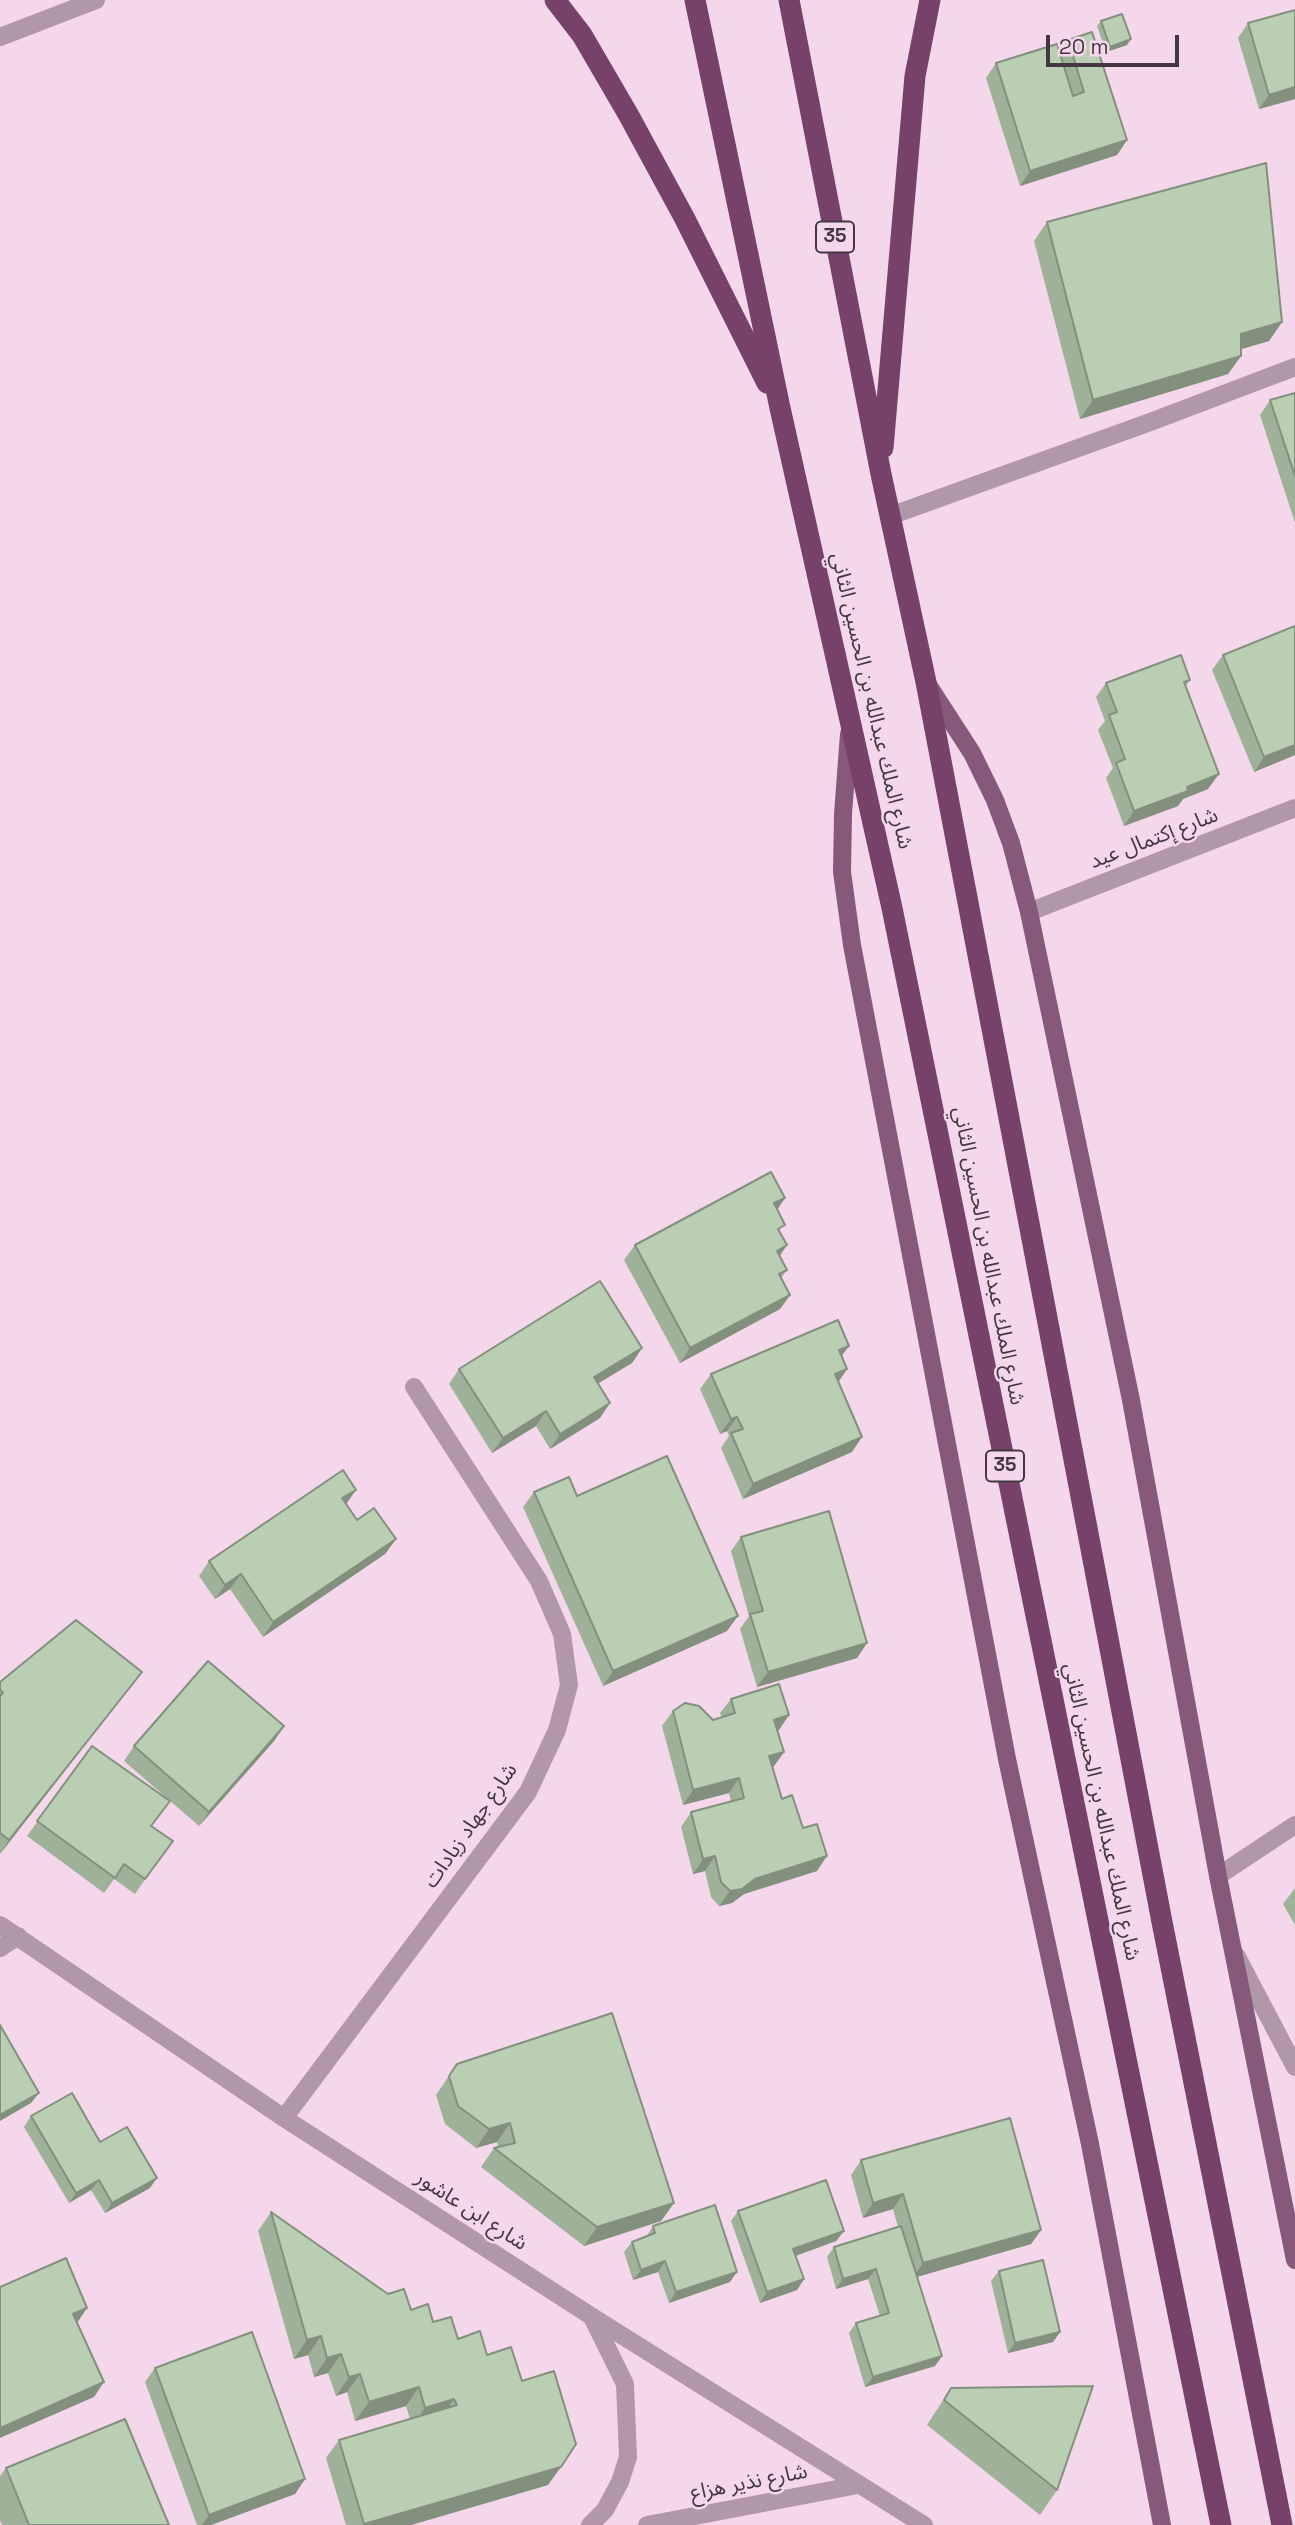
<!DOCTYPE html>
<html>
<head>
<meta charset="utf-8">
<style>
	body { margin:0 }
	#map { position:relative; width:1295px; height:2525px; overflow:hidden; background:#f5d7ec; font-family:"Space Grotesk",sans-serif }
	canvas { display:block }
	.scale { position:absolute; left:1046px; top:35px; width:133px; height:32px; box-sizing:border-box; border:4px solid #443840; border-top:0; padding-left:9px; font-size:21px; line-height:24px; white-space:nowrap; color:#443840; -webkit-text-stroke:5px #f5d7ec; paint-order:stroke }
</style>
</head>
<body>
<div id="map">
<canvas width="1295" height="2525"></canvas>
<div class="scale">20 m</div>
</div>
<script>
const context = document.querySelector('canvas').getContext('2d');
context.lineJoin = 'round';
const shape = rows => new Path2D(rows.map(r => 'M' + r).join(''));
function strokePath(path, color, width, dash) { context.strokeStyle = color; context.lineWidth = width; context.lineCap = dash ? 'butt' : 'round'; context.setLineDash(dash || []); context.stroke(path); }
function fill(path, color) { context.fillStyle = color; context.fill(path, 'evenodd'); }
function label(font, color, halo, rows, align = 'center') {
  context.font = font + ' "Space Grotesk","Noto Sans Arabic",sans-serif'; context.lineWidth = 5; context.setLineDash([]); context.textBaseline = 'middle'; context.strokeStyle = halo; context.fillStyle = color; for (const [text, x, y, turn = 0] of rows) {
    context.save(); context.translate(x, y); context.rotate((+turn || 0) * Math.PI / 180); context.textAlign = isNaN(turn) ? turn : align; if (halo) context.strokeText(text, 0, 0); context.fillText(text, 0, 0); context.restore();
  }
}
strokePath(shape([
	[0,37,96,0],
	[890,516,1153,421,1295,367],
	[1029,912,1295,808],
	[1218,1876,1295,1825],
	[0,1925,284,2118,591,2316,924,2525],
	[0,1948,18,1936],
	[1236,1955,1295,2067],
	[284,2118,528,1792,557,1730,569,1685,562,1634,539,1581,414,1387],
	[590,2525,605,2510,620,2482,628,2457,625,2384,593,2319],
	[647,2525,858,2485]
]), '#b197aa', 18);
strokePath(shape([
	[928,685,972,753,995,800,1011,843,1029,912,1131,1400,1218,1876,1295,2260],
	[849,734,843,814,842,872,852,945,1007,1759,1090,2144,1162,2525]
]), '#86597b', 18);
strokePath(shape([
	[555,0,582,35,628,114,685,219,767,383],
	[695,0,780,408,892,908,1221,2525],
	[789,0,881,474,926,682,1162,1922,1282,2525],
	[883,448,915,76,930,0]
]), '#76426a', 21);
fill(shape([
	[1101,21,1127,45,1106,52,1097,26],
	[1248,23,1295,99,1259,109,1238,38],
	[1068,40,1127,140,1117,155,1020,186,986,78,996,63,1059,52],
	[1047,222,1282,322,1269,341,1241,349,1241,356,1228,374,1080,419,1034,241],
	[1295,393,1295,523,1260,415,1270,400],
	[1223,655,1295,755,1254,772,1212,670],
	[1190,680,1186,686,1208,789,1183,799,1178,806,1124,826,1106,778,1113,768,1098,730,1105,721,1096,697,1106,683],
	[785,1198,777,1209,780,1232,780,1256,787,1270,781,1278,790,1295,780,1309,680,1363,624,1260,635,1245],
	[642,1348,632,1363,598,1383,600,1418,550,1449,536,1426,492,1453,449,1384,459,1369],
	[841,1356,847,1369,838,1382,852,1452,743,1499,721,1448,729,1436,727,1431,720,1434,700,1389,711,1374],
	[356,1490,346,1504,357,1520,396,1539,385,1554,263,1637,230,1589,215,1599,199,1576,209,1561],
	[534,1492,577,1496,727,1631,603,1686,523,1507],
	[741,1537,867,1643,857,1658,757,1687,740,1629,749,1616,731,1551],
	[0,1682,131,1686,0,1854],
	[731,1699,789,1715,778,1731,784,1752,774,1766,772,1767,782,1799,817,1871,744,1894,732,1903,719,1906,711,1897,705,1871,693,1874,681,1827,691,1812,731,1802,729,1793,683,1805,662,1726,673,1711,713,1720,722,1717,720,1713],
	[284,1726,274,1741,199,1826,124,1761,134,1746],
	[92,1746,152,1826,162,1855,135,1894,114,1879,104,1893,27,1836],
	[1295,1888,1295,1925,1283,1904],
	[457,2064,674,2203,661,2221,584,2246,481,2167,494,2148,498,2147,497,2142,476,2148,445,2124,436,2095],
	[31,2116,100,2142,150,2188,105,2213,91,2190,69,2203,24,2127],
	[861,2160,1041,2230,1031,2244,917,2277,942,2356,935,2366,865,2387,849,2333,856,2323,880,2316,868,2279,836,2289,827,2257,834,2247,898,2227,893,2209,863,2218,851,2175],
	[738,2211,844,2231,836,2241,796,2256,804,2279,797,2290,760,2303,731,2221],
	[271,2212,411,2310,433,2322,458,2339,487,2355,548,2485,411,2525,346,2525,326,2458,339,2440,410,2419,406,2406,355,2421,347,2392,336,2396,328,2373,314,2377,308,2355,294,2359,258,2231],
	[653,2226,730,2282,669,2303,658,2272,633,2280,624,2252,632,2242,646,2237],
	[999,2271,1060,2332,1053,2342,1008,2353,991,2281],
	[155,2368,305,2479,295,2494,211,2525,197,2525,145,2382],
	[951,2388,1057,2490,1040,2515,927,2425],
	[6,2468,169,2525,2,2525,0,2521,0,2476]
]), '#a0b19a');
fill(shape([
	[1131,39,1127,45,1106,52,1110,47],
	[1295,87,1295,99,1259,109,1269,95],
	[1127,140,1117,155,1020,186,1030,171],
	[1282,322,1269,341,1228,353,1241,334],
	[1241,356,1228,374,1080,419,1093,400],
	[1295,745,1295,755,1254,772,1264,757],
	[1219,774,1208,789,1183,799,1178,806,1124,826,1134,811,1187,787],
	[785,1198,775,1213,774,1203],
	[787,1245,777,1260,777,1251],
	[790,1295,780,1309,680,1363,690,1348],
	[849,1346,838,1361,839,1350],
	[642,1348,632,1363,584,1392,594,1377],
	[847,1369,837,1384,835,1374],
	[610,1403,600,1418,550,1449,560,1434],
	[546,1411,536,1426,492,1453,503,1438],
	[737,1417,727,1431,720,1434,731,1419],
	[862,1437,852,1452,743,1499,753,1484],
	[356,1490,346,1504,342,1498],
	[396,1539,385,1554,263,1637,273,1622],
	[241,1574,230,1589,215,1599,225,1585],
	[738,1616,727,1631,603,1686,613,1671],
	[867,1643,857,1658,757,1687,768,1672],
	[142,1672,131,1686,0,1854,9,1840],
	[789,1715,779,1730,764,1735,774,1720],
	[284,1726,274,1741,199,1826,209,1812],
	[784,1752,774,1766,758,1771,769,1756],
	[739,1778,729,1793,683,1805,693,1790],
	[715,1856,705,1871,693,1874,703,1859],
	[827,1856,817,1871,744,1894,732,1903,719,1906,730,1891,755,1879],
	[39,2093,31,2103,0,2121,0,2115],
	[510,2123,497,2142,476,2148,489,2129],
	[157,2178,150,2188,105,2213,112,2203],
	[99,2180,91,2190,69,2203,76,2193],
	[903,2194,893,2209,863,2218,873,2203],
	[674,2203,661,2221,584,2246,597,2227],
	[1041,2230,1031,2244,913,2278,923,2263],
	[844,2231,836,2241,786,2259,793,2249],
	[665,2261,658,2272,633,2280,641,2270],
	[876,2269,868,2279,836,2289,843,2279],
	[737,2272,730,2282,669,2303,676,2292],
	[804,2279,797,2290,760,2303,767,2292],
	[87,2308,77,2323,73,2314],
	[1060,2332,1053,2342,1008,2353,1015,2343],
	[321,2336,308,2355,294,2359,307,2340],
	[341,2354,328,2373,314,2377,327,2358],
	[942,2356,935,2366,865,2387,873,2377],
	[360,2374,347,2392,336,2396,349,2377],
	[104,2382,94,2397,0,2438,0,2428],
	[419,2387,406,2406,355,2421,369,2402],
	[454,2399,441,2418,412,2426,425,2408],
	[561,2467,548,2485,411,2525,363,2525,364,2524],
	[305,2479,295,2494,211,2525,202,2525,209,2515]
]), '#82907d');
const building = shape([
	[1295,10,1295,87,1269,95,1248,23,1295,10],
	[1122,14,1131,39,1110,47,1101,21,1122,14],
	[1092,32,1127,140,1030,171,996,63,1057,44,1073,96,1084,92,1068,40,1092,32],
	[1266,163,1282,322,1241,334,1241,356,1093,400,1047,222,1266,163],
	[1295,393,1295,476,1270,400,1295,393],
	[1295,626,1295,745,1264,757,1223,655,1295,626],
	[1181,655,1190,680,1184,682,1219,774,1187,787,1188,791,1134,811,1116,763,1125,759,1109,715,1117,712,1106,683,1181,655],
	[771,1172,785,1198,774,1203,785,1225,778,1229,787,1245,777,1251,787,1270,779,1274,790,1295,690,1348,635,1245,771,1172],
	[600,1281,642,1348,594,1377,610,1403,560,1434,546,1411,503,1438,459,1369,600,1281],
	[838,1320,849,1346,839,1350,847,1369,835,1374,862,1437,753,1484,731,1433,743,1429,737,1417,731,1419,711,1374,838,1320],
	[667,1456,738,1616,613,1671,534,1492,569,1477,577,1496,667,1456],
	[343,1470,356,1490,342,1498,357,1520,374,1508,396,1539,273,1622,241,1574,225,1585,209,1561,343,1470],
	[829,1511,867,1643,768,1672,750,1614,763,1611,741,1537,829,1511],
	[76,1620,142,1672,9,1840,0,1833,0,1696,3,1693,0,1689,0,1682,76,1620],
	[208,1661,284,1726,209,1812,134,1746,208,1661],
	[779,1684,789,1715,774,1720,784,1752,769,1756,782,1799,792,1795,803,1828,817,1824,827,1856,755,1879,742,1889,730,1891,721,1882,715,1856,703,1859,691,1812,744,1798,739,1778,693,1790,673,1711,685,1703,699,1706,713,1720,735,1713,731,1699,779,1684],
	[92,1746,170,1801,151,1826,173,1841,145,1879,124,1864,115,1878,37,1821,92,1746],
	[612,2013,674,2203,597,2227,494,2148,515,2143,510,2123,489,2129,458,2106,449,2076,457,2064,612,2013],
	[0,2025,39,2093,0,2115,0,2025],
	[72,2093,100,2142,127,2127,157,2178,112,2203,99,2180,76,2193,31,2116,72,2093],
	[1010,2118,1041,2230,923,2263,903,2194,873,2203,861,2160,1010,2118],
	[826,2180,844,2231,793,2249,804,2279,767,2292,738,2211,826,2180],
	[715,2205,737,2272,676,2292,665,2261,641,2270,632,2242,655,2233,653,2226,715,2205],
	[271,2212,388,2294,404,2289,411,2310,428,2304,433,2322,451,2317,458,2339,480,2331,487,2355,511,2347,522,2381,554,2371,576,2444,561,2467,364,2524,339,2440,457,2405,454,2399,425,2408,419,2387,369,2402,360,2374,349,2377,341,2354,327,2358,321,2336,307,2340,271,2212],
	[901,2226,942,2356,873,2377,856,2323,889,2313,876,2269,843,2279,834,2247,901,2226],
	[66,2258,87,2308,73,2314,104,2382,0,2428,0,2287,66,2258],
	[1043,2260,1060,2332,1015,2343,999,2271,1043,2260],
	[252,2332,305,2479,209,2515,155,2368,252,2332],
	[1093,2386,1057,2490,944,2400,951,2388,1093,2386],
	[125,2419,169,2525,29,2525,6,2468,125,2419]
]);
fill(building, '#baceb3');
strokePath(building, '#82907d', 2);
for (const [x, y, w] of [
	[835,237,38],
	[1005,1466,38]
]) { const box = new Path2D(); box.roundRect(x - w / 2, y - 15.5, w, 31, 5); context.fillStyle = '#f5d7ec'; context.fill(box); strokePath(box, '#443840', 2); }
label('bold 19px', '#443840', null, [
	["35",835,237],
	["35",1005,1466]
]);
label('21px', '#443840', '#f5d7ec', [
	["شارع الملك عبدالله بن الحسين الثاني",871,701,77],
	["شارع إكتمال عيد",1154,839,-21],
	["شارع الملك عبدالله بن الحسين الثاني",988,1256,79],
	["شارع الملك عبدالله بن الحسين الثاني",1101,1812,78],
	["شارع جهاد زيادات",471,1826,-55],
	["شارع ابن عاشور",471,2211,33],
	["شارع نذير هزاع",749,2483,-11]
]);
</script>
</body>
</html>
